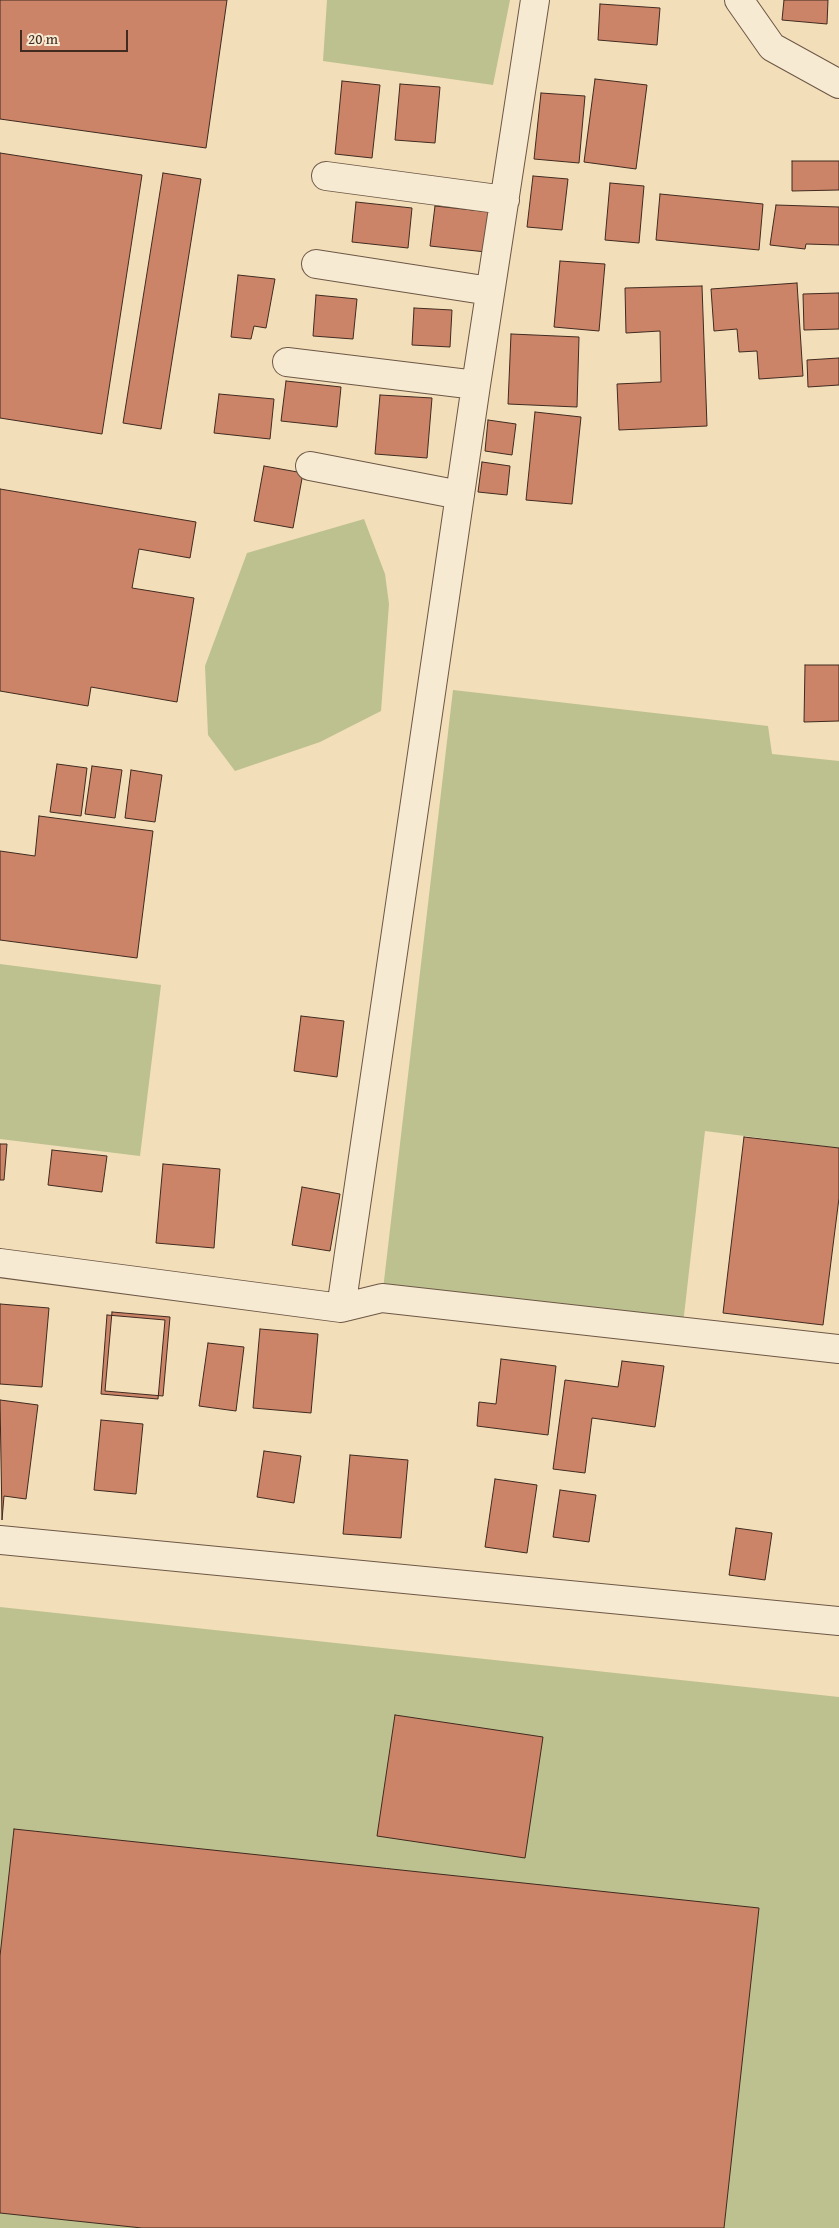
<!DOCTYPE html>
<html>
<head>
<meta charset="utf-8">
<style>
	body { margin:0 }
	#map { position:relative; width:839px; height:2228px; overflow:hidden; background:#f2deb9; font-family:"Gentium Book Plus",serif }
	canvas { display:block }
	.scale { position:absolute; left:20px; top:30px; width:108px; height:22px; box-sizing:border-box; border:2px solid #412a1f; border-top:0; padding-left:6px; font-size:15px; line-height:18px; white-space:nowrap; color:#412a1f; -webkit-text-stroke:4px #f7ead2; paint-order:stroke }
</style>
</head>
<body>
<div id="map">
<canvas width="839" height="2228"></canvas>
<div class="scale">20 m</div>
</div>
<script>
const context = document.querySelector('canvas').getContext('2d');
context.lineJoin = 'round';
function fill(path, color) { context.fillStyle = color; context.fill(path, 'evenodd'); }
const shape = rows => new Path2D(rows.map(r => 'M' + r).join(''));
function strokePath(path, color, width, dash) { context.strokeStyle = color; context.lineWidth = width; context.lineCap = dash ? 'butt' : 'round'; context.setLineDash(dash || []); context.stroke(path); }
fill(shape([
	[327,0,510,0,493,85,323,61],
	[364,519,385,574,389,604,381,711,320,742,235,771,208,735,205,666,247,553],
	[453,690,768,726,772,754,839,761,839,1148,705,1131,682,1333,382,1298],
	[0,964,161,985,140,1156,0,1139],
	[0,1607,839,1697,839,2228,0,2228]
]), '#bcc18f');
const building = shape([
	[0,0,227,0,206,148,0,119,0,0],
	[784,0,828,0,827,24,782,20,784,0],
	[600,4,660,8,657,45,598,40,600,4],
	[595,79,647,85,636,169,584,162,595,79],
	[342,81,380,85,372,158,335,154,342,81],
	[400,84,440,87,435,143,395,140,400,84],
	[541,93,585,96,579,163,534,159,541,93],
	[0,153,142,175,102,434,0,418,0,153],
	[792,161,839,161,839,190,792,191,792,161],
	[163,173,201,179,161,429,123,423,163,173],
	[533,176,568,179,562,230,527,227,533,176],
	[610,183,644,186,639,243,605,240,610,183],
	[660,194,763,204,759,250,656,240,660,194],
	[356,202,412,208,408,248,352,242,356,202],
	[776,205,839,207,839,245,806,244,805,249,770,245,776,205],
	[435,206,491,212,486,252,430,246,435,206],
	[560,261,605,264,599,331,554,327,560,261],
	[238,275,275,279,266,328,254,326,251,339,231,337,238,275],
	[797,283,803,376,759,379,757,351,739,352,737,329,714,331,711,289,797,283],
	[702,286,707,426,619,430,617,384,661,382,660,331,626,333,625,288,702,286],
	[839,293,839,329,804,330,803,294,839,293],
	[316,295,357,299,353,339,313,336,316,295],
	[414,308,452,310,450,347,412,345,414,308],
	[511,334,579,337,577,407,508,404,511,334],
	[839,358,839,385,808,387,807,360,839,358],
	[286,381,341,387,337,427,281,421,286,381],
	[219,394,274,399,270,439,214,433,219,394],
	[380,395,432,398,427,458,375,454,380,395],
	[535,412,581,417,572,504,526,500,535,412],
	[488,420,516,424,512,455,485,451,488,420],
	[482,462,510,466,507,495,478,492,482,462],
	[264,466,303,473,293,528,254,521,264,466],
	[0,489,196,522,190,558,139,549,132,588,194,598,177,702,91,687,88,706,0,691,0,489],
	[805,665,839,665,839,721,804,722,805,665],
	[57,764,87,768,81,816,50,812,57,764],
	[92,766,122,770,115,818,85,814,92,766],
	[131,770,162,775,155,822,125,818,131,770],
	[39,816,153,831,137,958,0,940,0,851,35,856,39,816],
	[301,1016,344,1021,337,1077,294,1071,301,1016],
	[744,1137,839,1148,839,1198,823,1325,723,1313,744,1137],
	[0,1144,7,1144,4,1180,0,1180,0,1144],
	[52,1150,107,1156,102,1192,48,1185,52,1150],
	[163,1164,220,1169,214,1248,156,1243,163,1164],
	[302,1187,340,1194,330,1251,292,1245,302,1187],
	[0,1304,49,1308,42,1387,0,1384,0,1304],
	[112,1312,170,1317,163,1396,105,1391,112,1312],
	[107,1315,165,1320,158,1399,101,1394,107,1315],
	[260,1329,318,1334,311,1413,253,1408,260,1329],
	[208,1343,244,1347,236,1411,199,1406,208,1343],
	[501,1359,556,1366,548,1435,477,1426,479,1402,496,1404,501,1359],
	[622,1361,664,1366,655,1427,592,1418,585,1473,553,1469,565,1380,618,1387,622,1361],
	[0,1400,38,1405,26,1499,4,1496,2,1520,0,1400],
	[101,1420,143,1424,136,1494,94,1490,101,1420],
	[264,1451,301,1456,294,1503,257,1497,264,1451],
	[350,1455,408,1460,401,1538,343,1534,350,1455],
	[495,1479,537,1485,527,1553,485,1547,495,1479],
	[560,1490,596,1495,589,1542,553,1537,560,1490],
	[736,1528,772,1533,765,1580,729,1575,736,1528],
	[395,1715,543,1737,525,1858,377,1836,395,1715],
	[14,1829,759,1908,724,2228,142,2228,0,2213,0,1956,14,1829]
]);
fill(building, '#cb8468');
strokePath(building, '#412a1f', 1);
const minor = shape([
	[739,0,772,47,839,84],
	[326,176,505,200],
	[316,264,490,291],
	[287,362,476,385],
	[310,466,460,495],
	[0,1263,341,1308,382,1298,839,1349],
	[341,1308,476,385,535,0],
	[0,1540,839,1621]
]);
strokePath(minor, '#6d5746', 30);
strokePath(minor, '#f7ead2', 28);
</script>
</body>
</html>
